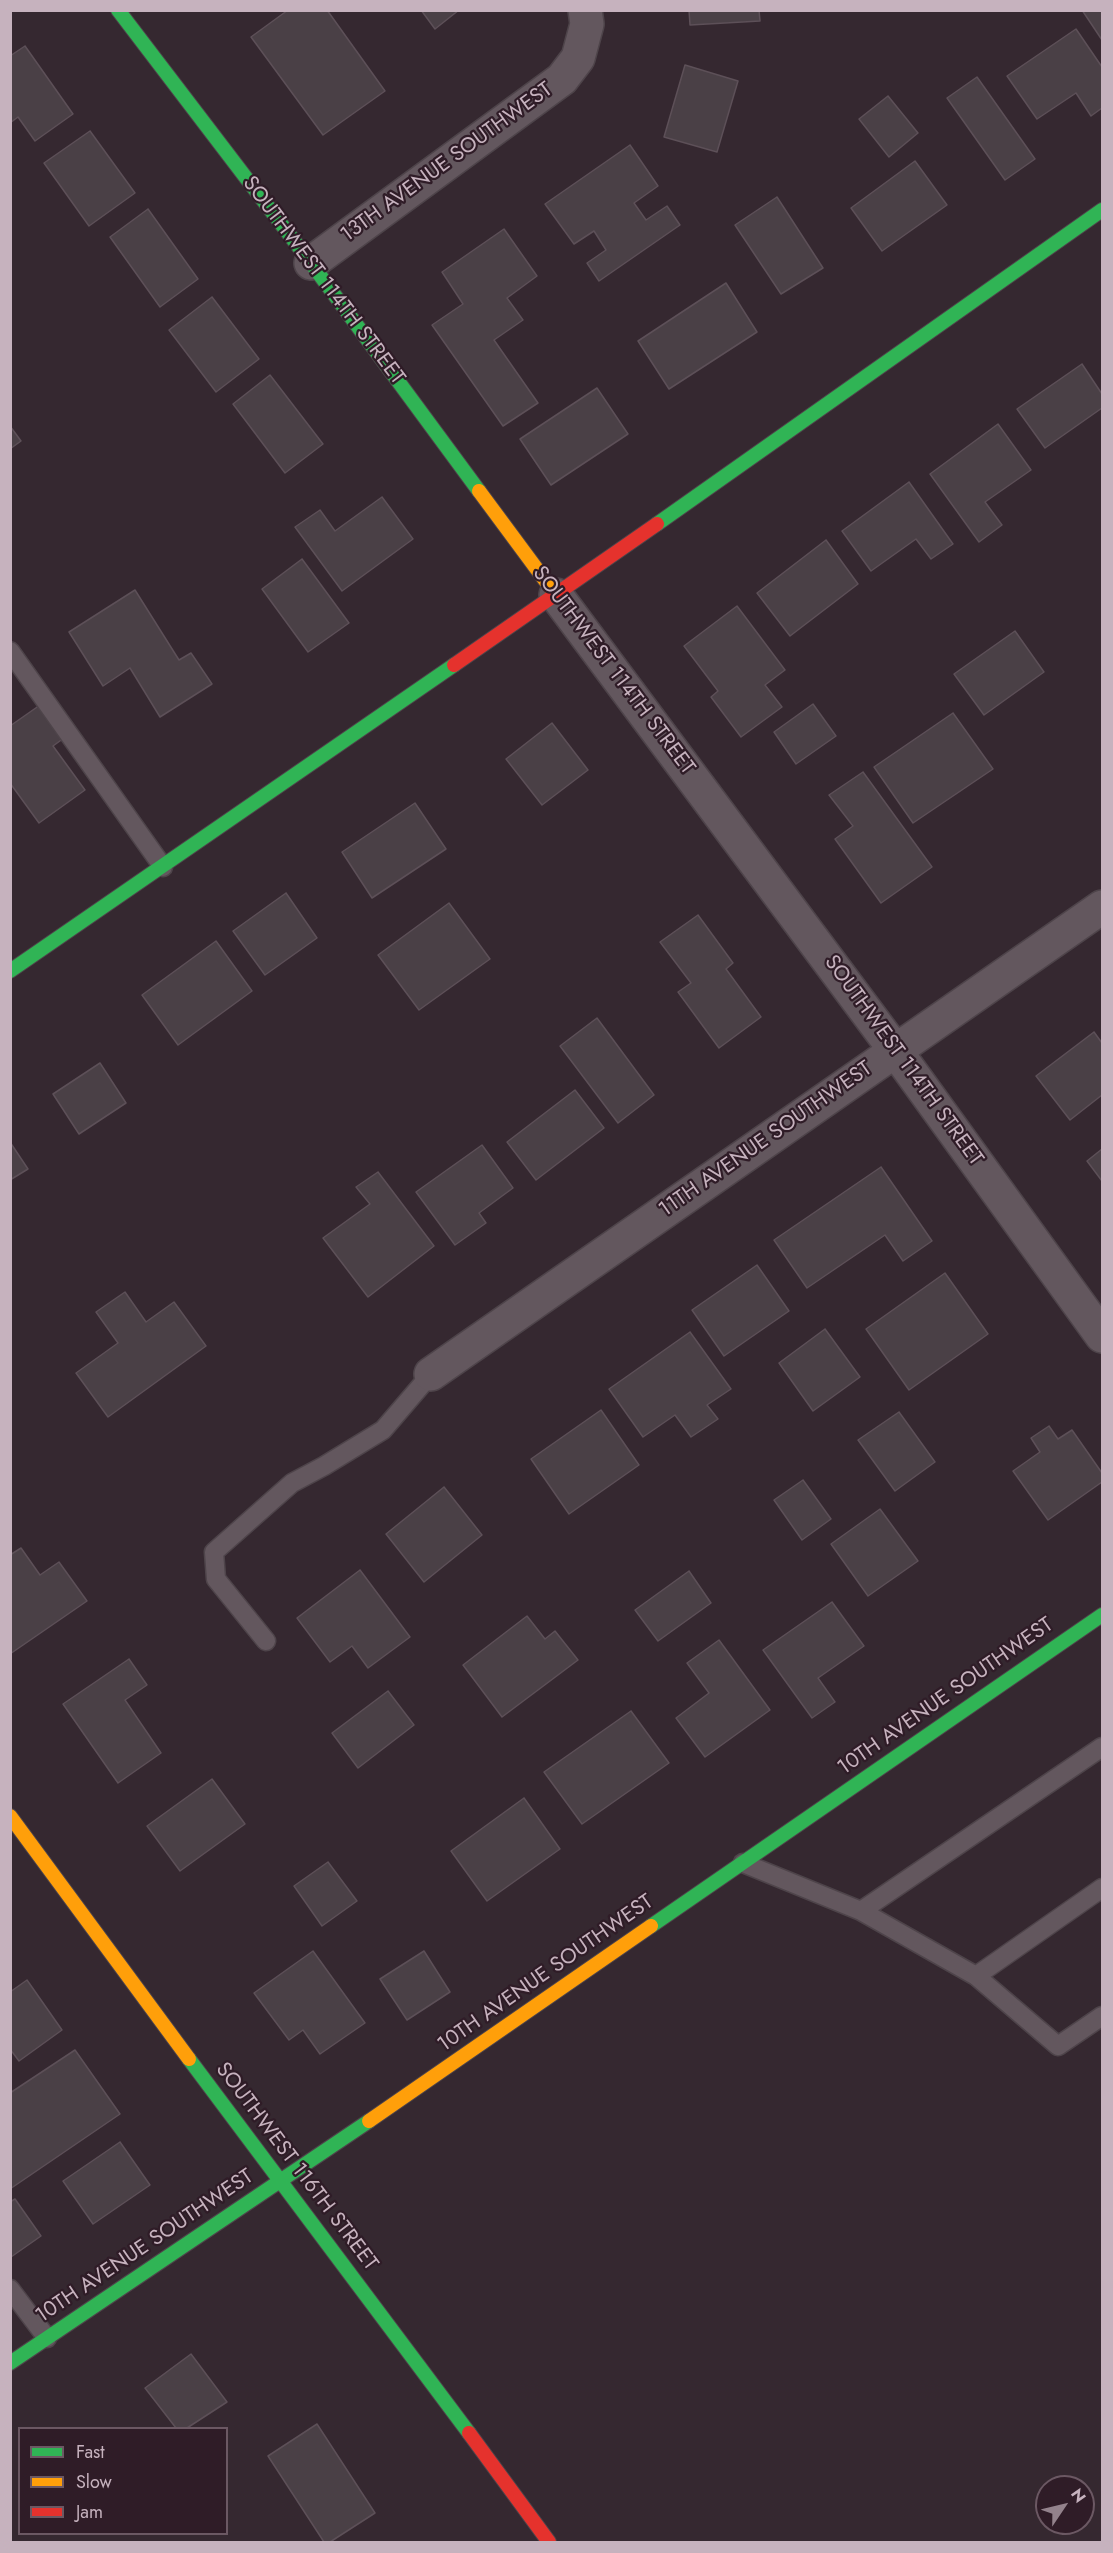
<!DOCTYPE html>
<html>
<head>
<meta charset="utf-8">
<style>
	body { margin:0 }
	#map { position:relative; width:1113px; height:2553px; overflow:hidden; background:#352830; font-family:Jost,sans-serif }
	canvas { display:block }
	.frame { position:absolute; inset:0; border:12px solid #c6b2be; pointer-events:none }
	.legend { position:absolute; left:18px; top:2427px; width:210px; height:108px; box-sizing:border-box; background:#2f1c27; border:2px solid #6b5863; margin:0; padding:8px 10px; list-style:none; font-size:18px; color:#c6b2be }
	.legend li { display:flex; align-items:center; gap:12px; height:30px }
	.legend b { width:30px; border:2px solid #6b5863 }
	.north { position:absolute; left:1035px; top:2475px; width:60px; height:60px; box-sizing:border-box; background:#2f1c27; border:2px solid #6b5863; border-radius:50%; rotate:55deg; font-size:16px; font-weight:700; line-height:24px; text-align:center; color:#c6b2be }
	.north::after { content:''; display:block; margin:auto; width:21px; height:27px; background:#93828c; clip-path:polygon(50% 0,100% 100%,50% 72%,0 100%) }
</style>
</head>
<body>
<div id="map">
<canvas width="1113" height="2553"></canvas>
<div class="frame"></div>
<ul class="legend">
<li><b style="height:8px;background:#30b455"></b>Fast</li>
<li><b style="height:8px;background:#ff9f0a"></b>Slow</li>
<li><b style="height:8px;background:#e5322d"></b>Jam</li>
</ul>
<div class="north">N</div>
</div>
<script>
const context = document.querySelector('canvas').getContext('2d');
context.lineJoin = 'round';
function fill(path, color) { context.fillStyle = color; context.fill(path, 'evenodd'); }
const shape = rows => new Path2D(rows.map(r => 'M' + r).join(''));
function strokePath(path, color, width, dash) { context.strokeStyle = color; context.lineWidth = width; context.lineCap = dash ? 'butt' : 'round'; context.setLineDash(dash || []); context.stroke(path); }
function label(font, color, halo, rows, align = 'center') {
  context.font = font + ' Jost,sans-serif'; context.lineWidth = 4.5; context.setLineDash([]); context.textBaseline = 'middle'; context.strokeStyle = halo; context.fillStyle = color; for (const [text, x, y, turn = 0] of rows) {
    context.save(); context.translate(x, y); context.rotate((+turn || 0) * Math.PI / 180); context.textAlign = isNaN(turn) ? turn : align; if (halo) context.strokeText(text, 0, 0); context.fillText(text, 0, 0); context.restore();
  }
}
const building = shape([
	[288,10,327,10,385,91,323,135,251,37,288,10],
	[421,10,459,10,435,29,421,10],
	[689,10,759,10,760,21,690,25,689,10],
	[1082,10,1102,10,1102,40,1082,10],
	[1076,29,1102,67,1102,108,1091,116,1076,93,1037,119,1007,76,1076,29],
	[25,46,73,114,35,141,18,117,10,123,10,56,25,46],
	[685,65,738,81,717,152,664,137,685,65],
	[977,77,1035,159,1005,180,947,98,977,77],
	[888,96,918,133,889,157,859,119,888,96],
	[90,131,135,193,89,226,44,163,90,131],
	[630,145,658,186,634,203,646,220,667,206,680,225,599,281,587,263,606,250,594,231,574,244,545,204,630,145],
	[915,161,947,205,882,251,851,208,915,161],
	[777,197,823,268,781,294,735,225,777,197],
	[148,209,198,279,160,307,110,237,148,209],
	[504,229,537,276,507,298,523,320,494,340,538,403,503,426,432,325,463,304,442,272,504,229],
	[726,283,757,332,669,389,638,341,726,283],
	[212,297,259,359,216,392,169,330,212,297],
	[1082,364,1102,394,1102,408,1045,448,1017,409,1082,364],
	[270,375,323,444,285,473,233,404,270,375],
	[597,388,628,434,551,485,520,439,597,388],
	[998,424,1031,470,985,502,1002,525,979,542,930,474,998,424],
	[10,426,21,441,10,449,10,426],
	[909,482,953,544,931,559,916,539,871,571,842,531,909,482],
	[382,497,413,539,342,591,295,527,320,510,335,531,382,497],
	[826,540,858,584,790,636,757,593,826,540],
	[302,559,349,623,308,652,262,589,302,559],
	[135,590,179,660,191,653,212,684,160,717,130,668,103,686,69,632,135,590],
	[737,606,785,670,765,685,782,707,741,737,711,697,718,691,684,646,737,606],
	[1015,631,1044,672,984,715,954,674,1015,631],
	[813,704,836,736,796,764,774,732,813,704],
	[40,705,64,738,53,746,85,790,39,823,10,783,10,726,40,705],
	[953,713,993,769,913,823,874,767,953,713],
	[552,723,588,770,542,805,506,759,552,723],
	[863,772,932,867,881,903,835,839,853,826,829,795,863,772],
	[415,803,446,849,372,898,342,852,415,803],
	[286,893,317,938,265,975,233,931,286,893],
	[449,903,490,959,419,1010,378,955,449,903],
	[698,915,733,963,726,969,761,1017,719,1048,678,992,691,983,660,942,698,915],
	[216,941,252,991,178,1045,142,995,216,941],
	[597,1018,654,1095,618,1123,560,1046,597,1018],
	[1094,1032,1102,1043,1102,1095,1070,1120,1036,1076,1094,1032],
	[100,1063,126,1103,79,1134,53,1094,100,1063],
	[575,1090,604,1128,536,1180,507,1142,575,1090],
	[10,1142,28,1169,10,1180,10,1142],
	[482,1145,513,1188,479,1213,486,1223,455,1245,416,1192,482,1145],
	[1102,1149,1102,1181,1087,1161,1102,1149],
	[881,1167,932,1241,903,1261,885,1235,807,1288,774,1240,881,1167],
	[378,1172,434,1246,368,1297,323,1238,370,1204,356,1187,378,1172],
	[757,1265,789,1311,724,1356,692,1310,757,1265],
	[945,1273,988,1334,909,1390,866,1329,945,1273],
	[125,1292,146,1322,174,1302,206,1346,108,1417,76,1373,118,1343,96,1312,125,1292],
	[825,1329,860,1377,813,1411,779,1363,825,1329],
	[690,1332,731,1389,707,1405,718,1419,691,1437,675,1415,643,1437,609,1389,690,1332],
	[601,1410,639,1465,569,1514,531,1459,601,1410],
	[899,1412,935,1462,895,1491,858,1440,899,1412],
	[1049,1426,1058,1439,1072,1430,1102,1473,1102,1482,1048,1520,1013,1471,1040,1452,1031,1438,1049,1426],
	[803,1480,831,1519,802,1540,774,1500,803,1480],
	[444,1487,482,1535,424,1582,386,1534,444,1487],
	[880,1509,918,1561,868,1596,831,1544,880,1509],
	[21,1548,40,1575,59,1562,87,1601,10,1654,10,1555,21,1548],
	[360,1570,410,1637,368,1668,352,1646,330,1662,297,1618,360,1570],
	[689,1571,711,1603,658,1641,635,1610,689,1571],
	[832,1602,864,1646,818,1678,835,1702,812,1718,763,1650,832,1602],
	[527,1616,545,1639,555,1631,578,1660,502,1717,463,1665,527,1616],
	[719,1640,770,1710,705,1757,676,1718,709,1693,687,1663,719,1640],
	[129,1659,147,1685,125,1700,161,1753,118,1783,63,1704,129,1659],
	[388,1691,414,1725,358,1768,332,1733,388,1691],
	[631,1711,669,1763,582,1824,544,1772,631,1711],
	[212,1779,245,1824,180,1871,147,1826,212,1779],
	[524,1798,560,1849,487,1901,451,1851,524,1798],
	[328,1862,357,1901,322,1926,294,1886,328,1862],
	[313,1951,365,2023,320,2054,303,2030,289,2040,254,1993,313,1951],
	[424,1951,450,1992,407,2020,380,1979,424,1951],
	[27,1980,62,2030,19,2061,10,2049,10,1992,27,1980],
	[75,2050,120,2114,10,2189,10,2093,75,2050],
	[120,2142,150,2185,93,2224,63,2181,120,2142],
	[15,2199,41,2236,11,2257,10,2202,15,2199],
	[191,2354,227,2402,187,2428,176,2428,145,2388,191,2354],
	[317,2424,375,2513,330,2542,324,2542,268,2456,317,2424]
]);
fill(building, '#4a4046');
strokePath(building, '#5d5058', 1.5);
const lane = shape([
	[10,651,163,867],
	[266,1641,216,1579,214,1552,292,1483,324,1466,383,1430,431,1374],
	[743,1863,861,1911,976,1976,1058,2046,1102,2016],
	[861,1911,1102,1747],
	[976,1976,1102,1888],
	[10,2289,47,2338]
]);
const street = shape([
	[311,263,562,79,578,58,587,24,585,10],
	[556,595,895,1050,1102,1336],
	[431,1374,1102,907]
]);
const fast = shape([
	[118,10,311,263,479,491],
	[657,524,1102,210],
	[10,971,454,665],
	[651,1926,1102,1615],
	[189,2059,469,2433],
	[10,2363,369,2121]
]);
const slow = shape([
	[479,491,556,595],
	[10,1816,189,2059],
	[369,2121,651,1926]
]);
const jam = shape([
	[454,665,657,524],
	[469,2433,549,2542]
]);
strokePath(lane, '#4e444a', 21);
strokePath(street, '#4e444a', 36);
strokePath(fast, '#4e444a', 16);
strokePath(slow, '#4e444a', 16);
strokePath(jam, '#4e444a', 16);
strokePath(lane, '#63575e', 18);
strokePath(street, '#63575e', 33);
strokePath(fast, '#30b455', 14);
strokePath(slow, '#ff9f0a', 14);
strokePath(jam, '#e5322d', 14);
label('21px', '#c6b2be', '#2f1c27', [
	["13TH AVENUE SOUTHWEST",447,163,-36],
	["SOUTHWEST 114TH STREET",323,281,53],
	["SOUTHWEST 114TH STREET",613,671,53],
	["SOUTHWEST 114TH STREET",903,1061,54],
	["11TH AVENUE SOUTHWEST",766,1140,-35],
	["10TH AVENUE SOUTHWEST",946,1697,-35],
	["10TH AVENUE SOUTHWEST",546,1974,-35],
	["SOUTHWEST 116TH STREET",296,2167,53],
	["10TH AVENUE SOUTHWEST",145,2247,-34]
]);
</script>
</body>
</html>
